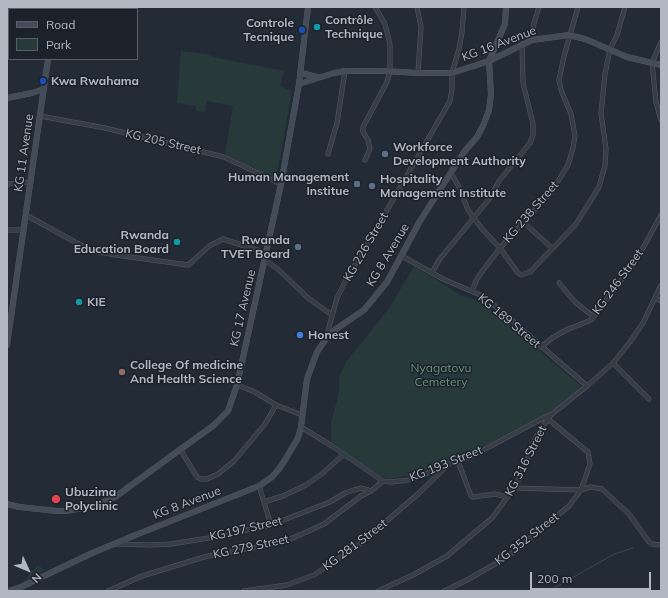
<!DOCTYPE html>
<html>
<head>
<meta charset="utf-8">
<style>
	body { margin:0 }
	#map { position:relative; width:668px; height:598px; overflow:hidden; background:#232b36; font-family:Mulish,sans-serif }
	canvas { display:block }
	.frame { position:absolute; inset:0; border:8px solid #b1b8c3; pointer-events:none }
	.legend { position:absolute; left:8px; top:8px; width:130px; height:52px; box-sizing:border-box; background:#1c222b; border:1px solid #585e68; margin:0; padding:5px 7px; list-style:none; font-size:12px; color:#b1b8c3 }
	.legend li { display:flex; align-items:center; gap:8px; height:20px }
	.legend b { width:20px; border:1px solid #585e68 }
	.north { position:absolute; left:8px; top:550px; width:40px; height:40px; -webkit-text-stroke:3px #1c222b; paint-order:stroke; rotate:134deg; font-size:11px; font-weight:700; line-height:16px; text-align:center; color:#b1b8c3 }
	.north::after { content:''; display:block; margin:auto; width:14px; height:18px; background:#b1b8c3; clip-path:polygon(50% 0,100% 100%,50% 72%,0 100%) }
	.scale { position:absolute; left:530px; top:572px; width:121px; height:18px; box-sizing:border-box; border:2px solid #b1b8c3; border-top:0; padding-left:5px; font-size:12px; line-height:14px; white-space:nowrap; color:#b1b8c3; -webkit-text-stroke:3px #1c222b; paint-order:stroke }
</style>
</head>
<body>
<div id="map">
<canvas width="668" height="598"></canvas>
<div class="frame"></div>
<ul class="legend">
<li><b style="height:5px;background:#454c59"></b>Road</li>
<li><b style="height:11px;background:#283939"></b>Park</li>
</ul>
<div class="north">N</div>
<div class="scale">200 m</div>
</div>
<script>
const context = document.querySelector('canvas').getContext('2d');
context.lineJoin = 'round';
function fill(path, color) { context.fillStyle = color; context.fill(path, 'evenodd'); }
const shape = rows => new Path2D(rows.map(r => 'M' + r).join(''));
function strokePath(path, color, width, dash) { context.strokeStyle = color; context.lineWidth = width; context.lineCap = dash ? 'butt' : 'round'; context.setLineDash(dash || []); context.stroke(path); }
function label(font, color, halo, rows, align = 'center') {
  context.font = font + ' Mulish,sans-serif'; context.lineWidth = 3; context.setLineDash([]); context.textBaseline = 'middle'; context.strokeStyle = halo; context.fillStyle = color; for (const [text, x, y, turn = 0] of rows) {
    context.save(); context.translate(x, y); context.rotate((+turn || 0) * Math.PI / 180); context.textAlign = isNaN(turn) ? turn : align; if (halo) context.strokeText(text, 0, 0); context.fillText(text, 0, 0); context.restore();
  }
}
fill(shape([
	[181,51,207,54,218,58,284,71,280,86,292,91,277,174,273,177,225,154,233,106,207,101,205,112,196,111,196,106,177,103],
	[414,266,459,294,483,303,582,387,550,412,490,443,455,459,408,476,390,479,381,476,331,442,331,422,339,393,339,377,346,362,390,307],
	[38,565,45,570,22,583]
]), '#283939');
strokePath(shape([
	[549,591,614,554,633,548]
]), '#3a485d', 1);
const street = shape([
	[417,7,421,27,418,73],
	[532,40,534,23,539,7],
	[661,42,652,63,656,102,661,120],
	[40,116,105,128,224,157,281,184],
	[328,154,337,123,345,71],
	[365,160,370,149,368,140,363,132,363,127,387,82,390,71,390,45,388,36,385,24,375,7],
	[451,173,459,187,468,210,482,229,500,248,518,273,521,275,530,272,576,224,599,187,605,165,606,149,601,113,605,74,610,49,617,35,625,7],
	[7,184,31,182],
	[26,215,86,248,99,252,116,255,188,265,194,260,209,246,223,239,266,253],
	[523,222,552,248],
	[7,230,23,230],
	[402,256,443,279,485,297,587,386],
	[265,260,279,270,308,298,332,315],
	[432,273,439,260,490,198,499,181,530,143,533,135,533,124,523,83,522,44],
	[559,283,575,302,594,317],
	[472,291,477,279,484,269,500,248,552,191,568,165,573,148,575,136,571,114,561,90,559,80,564,56,578,7],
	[655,298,661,301],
	[326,338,337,298,347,278,368,243,450,101,452,89,452,73,459,49,462,32,464,7],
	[541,347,552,338,566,330,591,320,637,259,661,215],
	[613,363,649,399],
	[237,385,255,392,276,405,302,415],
	[301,427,332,446,383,481,391,482,409,480,424,475,435,469,470,457,549,415],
	[180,449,197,477,201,479,207,479,218,474,234,461,265,424,276,405],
	[458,461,471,496,473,497,495,494,508,497],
	[259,486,271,525],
	[514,488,581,490,591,487,602,489,629,514,649,542,652,544,661,545],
	[264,502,283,496,306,485,323,473,344,454],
	[115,544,151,545,171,544,209,538,271,525,330,502,345,493,354,490,361,488,371,491],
	[108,591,142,576,204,557,263,546,293,538,324,524,361,496,371,491,383,481],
	[244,591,287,585,314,575,360,544,419,493,447,466],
	[378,591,413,575,447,556,492,518,514,488,521,475,534,441,542,427,552,414,587,386,613,363,630,342,643,323,661,285],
	[444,591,467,580,507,557,569,506,581,490,590,464,588,452,548,419]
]);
const secondary = shape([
	[33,7,37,9],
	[56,9,56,7],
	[301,73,317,77],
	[299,84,334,73,345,71,383,71,418,73,452,73,489,61,532,40,569,35,585,39,627,57,661,65],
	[7,98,32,93,44,89],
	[7,345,48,59],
	[7,504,19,507,57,511,66,511,94,506,115,497,214,425,228,411,237,385,281,184,299,84,308,7],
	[8,591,21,587,90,554,133,536,259,486,272,477,279,469,285,460,298,438,301,427,307,379,317,352,326,339,336,329,364,310,387,282,420,221,464,152,477,137,483,126,489,110,491,94,489,61,505,24,506,7]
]);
strokePath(street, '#545b64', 5);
strokePath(secondary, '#545b64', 6);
strokePath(street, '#363d47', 4);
strokePath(secondary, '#454c59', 5.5);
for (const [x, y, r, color] of [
	[317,27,4,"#0f9aa8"],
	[302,30,4,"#1a4fb4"],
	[43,81,4,"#1a4fb4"],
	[385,154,4,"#5c6f8a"],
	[357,184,4,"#5c6f8a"],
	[372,186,4,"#5c6f8a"],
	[177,242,4,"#0f9aa8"],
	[298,247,4,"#5c6f8a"],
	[79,302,4,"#0f9aa8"],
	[300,335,4,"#3f7fe0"],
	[122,372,4,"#8d6e63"],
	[56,499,5,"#e0444e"]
]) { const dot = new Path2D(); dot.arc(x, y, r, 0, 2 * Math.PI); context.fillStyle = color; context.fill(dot); strokePath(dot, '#1c222b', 1.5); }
label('bold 12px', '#b1b8c3', '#1c222b', [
	["Contrôle",325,20],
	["Technique",325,34],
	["Controle",294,23,"right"],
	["Tecnique",294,37,"right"],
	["Kwa Rwahama",51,81],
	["Workforce",393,147],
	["Development Authority",393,161],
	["Human Management",349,177,"right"],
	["Institue",349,191,"right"],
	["Hospitality",380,179],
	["Management Institute",380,193],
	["Rwanda",169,235,"right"],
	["Education Board",169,249,"right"],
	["Rwanda",290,240,"right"],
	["TVET Board",290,254,"right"],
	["KIE",87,302],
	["Honest",308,335],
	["College Of medicine",130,365],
	["And Health Science",130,379],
	["Ubuzima",65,492],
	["Polyclinic",65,506]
], 'left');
label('12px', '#b1b8c3', '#1c222b', [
	["KG 16 Avenue",499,44,-21],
	["KG 205 Street",163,142,13],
	["KG 11 Avenue",24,153,-82],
	["KG 238 Street",531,212,-49],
	["KG 226 Street",366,247,-60],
	["KG 8 Avenue",388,255,-59],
	["KG 246 Street",618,282,-54],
	["KG 17 Avenue",243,308,-77],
	["KG 189 Street",509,321,40],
	["KG 316 Street",526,461,-63],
	["KG 193 Street",446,464,-22],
	["KG 8 Avenue",187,503,-21],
	["KG197 Street",246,529,-13],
	["KG 352 Street",527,539,-38],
	["KG 281 Street",355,545,-37],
	["KG 279 Street",251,547,-12]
]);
label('12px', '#6b9174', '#1c222b', [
	["Nyagatovu",441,368],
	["Cemetery",441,382]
]);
</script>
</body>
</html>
